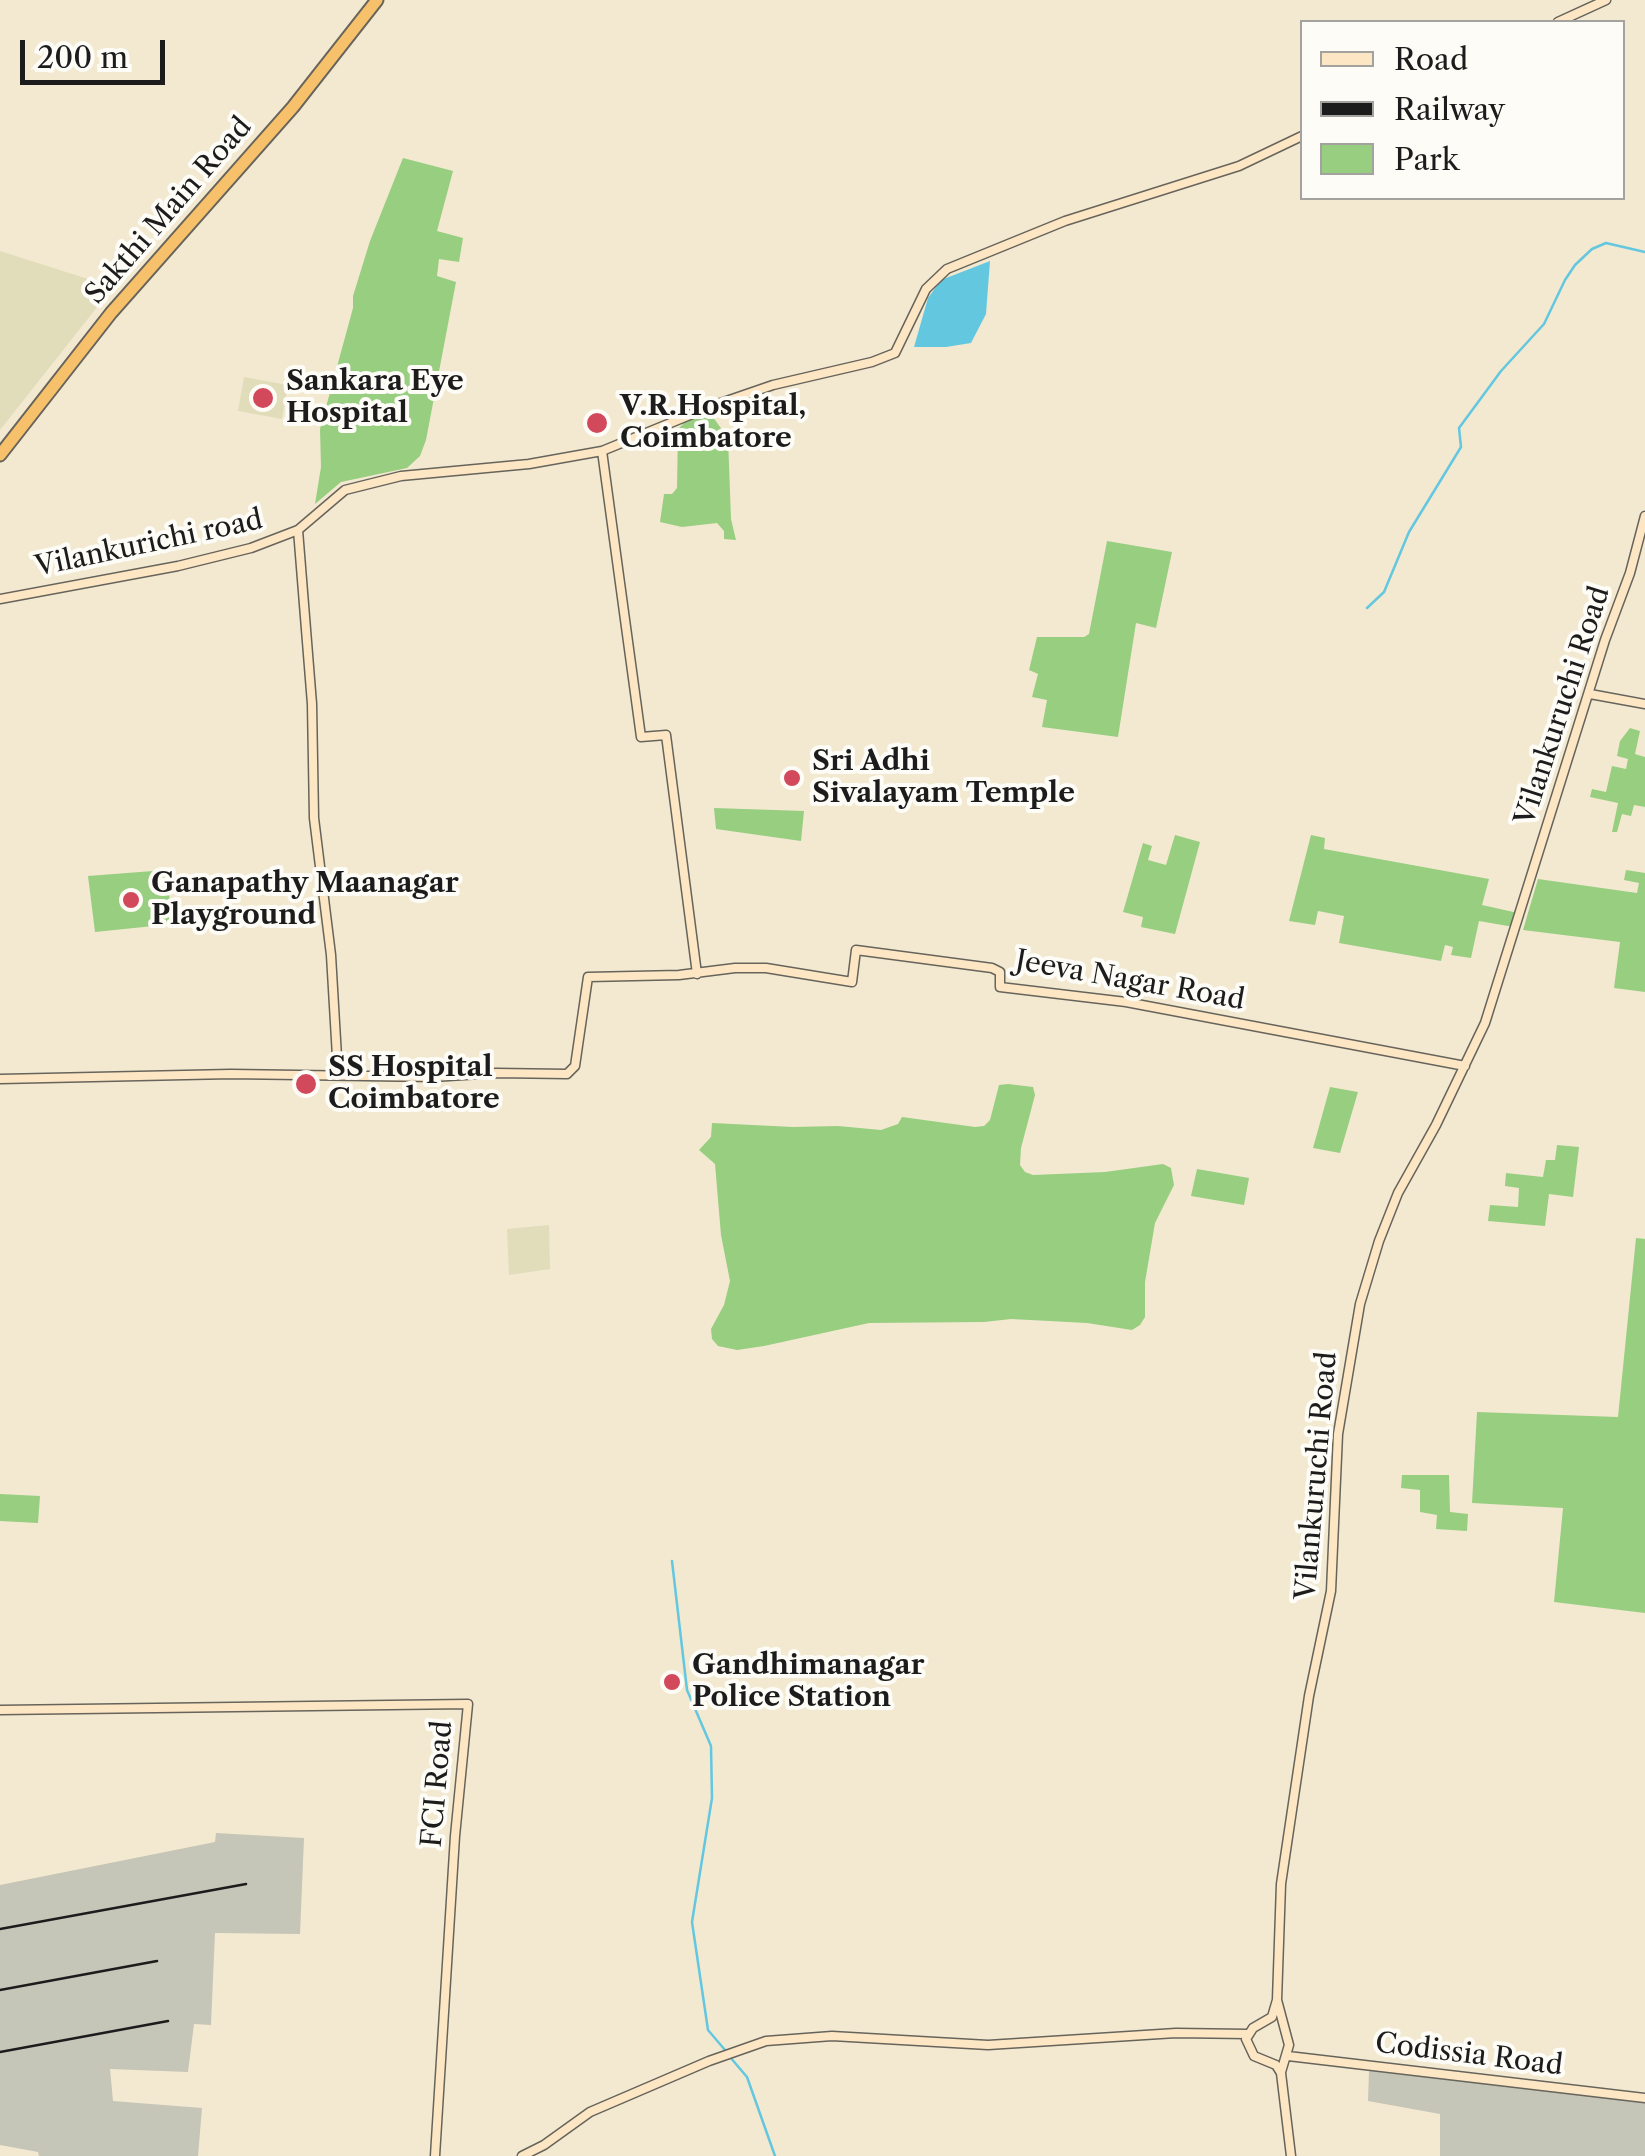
<!DOCTYPE html>
<html>
<head>
<meta charset="utf-8">
<style>
	body { margin:0 }
	#map { position:relative; width:1645px; height:2156px; overflow:hidden; background:#f3e9d1; font-family:"Libre Caslon Text",serif }
	canvas { display:block }
	.legend { position:absolute; left:1300px; top:20px; width:325px; height:180px; box-sizing:border-box; background:#fdfcf7; border:2px solid #a3a29f; margin:0; padding:12px 18px; list-style:none; font-size:30px; color:#1c1c1c }
	.legend li { display:flex; align-items:center; gap:20px; height:50px }
	.legend b { width:50px; border:2px solid #a3a29f }
	.scale { position:absolute; left:20px; top:40px; width:145px; height:45px; box-sizing:border-box; border:5px solid #1c1c1c; border-top:0; padding-left:12px; font-size:30px; line-height:35px; white-space:nowrap; color:#1c1c1c; -webkit-text-stroke:8px #fdfcf7; paint-order:stroke }
</style>
</head>
<body>
<div id="map">
<canvas width="1645" height="2156"></canvas>
<ul class="legend">
<li><b style="height:12px;background:#fce6c4"></b>Road</li>
<li><b style="height:12px;background:#1c1c1c"></b>Railway</li>
<li><b style="height:28px;background:#97ce80"></b>Park</li>
</ul>
<div class="scale">200 m</div>
</div>
<script>
const context = document.querySelector('canvas').getContext('2d');
context.lineJoin = 'round';
function fill(path, color) { context.fillStyle = color; context.fill(path, 'evenodd'); }
const shape = rows => new Path2D(rows.map(r => 'M' + r).join(''));
function strokePath(path, color, width, dash) { context.strokeStyle = color; context.lineWidth = width; context.lineCap = dash ? 'butt' : 'round'; context.setLineDash(dash || []); context.stroke(path); }
function label(font, color, halo, rows, align = 'center') {
  context.font = font + ' "Libre Caslon Text",serif'; context.lineWidth = 8; context.setLineDash([]); context.textBaseline = 'middle'; context.strokeStyle = halo; context.fillStyle = color; for (const [text, x, y, turn = 0] of rows) {
    context.save(); context.translate(x, y); context.rotate((+turn || 0) * Math.PI / 180); context.textAlign = isNaN(turn) ? turn : align; if (halo) context.strokeText(text, 0, 0); context.fillText(text, 0, 0); context.restore();
  }
}
fill(shape([
	[0,251,113,287,0,430],
	[244,377,288,385,282,419,238,411],
	[549,1225,550,1269,509,1275,507,1229]
]), '#e1dcba');
fill(shape([
	[216,1833,304,1838,300,1934,215,1933,211,2025,194,2024,188,2072,110,2069,113,2101,202,2108,198,2156,39,2156,38,2152,0,2145,0,1885,215,1842],
	[1369,2070,1645,2101,1645,2156,1440,2156,1440,2114,1368,2101]
]), '#c5c5b8');
fill(shape([
	[403,158,453,171,437,231,463,238,459,262,439,259,437,276,456,282,426,440,420,456,407,468,341,482,315,504,321,467,320,429,353,308,353,296,370,241],
	[710,413,728,438,731,519,736,540,724,539,724,531,717,523,682,527,660,522,664,494,672,494,677,488,678,429,685,422],
	[1107,541,1172,552,1156,628,1136,623,1118,737,1042,727,1047,700,1032,697,1038,674,1029,670,1037,637,1084,637,1089,634],
	[1630,728,1640,731,1635,754,1645,757,1645,807,1634,805,1631,816,1622,814,1617,832,1612,832,1618,803,1590,797,1592,789,1606,792,1612,766,1626,769,1628,759,1617,756,1620,741],
	[714,808,804,811,801,841,716,829],
	[1175,835,1200,842,1175,934,1141,927,1143,917,1123,912,1143,843,1152,846,1148,860,1166,865],
	[1311,835,1325,838,1324,849,1489,879,1482,905,1518,913,1514,927,1479,921,1471,958,1451,955,1453,947,1445,945,1441,961,1339,943,1344,916,1318,911,1315,925,1289,921],
	[166,870,173,924,95,932,88,876],
	[1626,870,1645,873,1645,992,1614,988,1620,942,1523,930,1538,879,1637,893,1639,883,1624,880],
	[1008,1084,1033,1087,1035,1095,1021,1148,1020,1165,1025,1172,1033,1175,1105,1172,1163,1164,1171,1168,1174,1185,1155,1223,1145,1282,1145,1317,1140,1325,1132,1330,1087,1323,1011,1319,984,1322,869,1323,764,1346,737,1350,718,1346,712,1339,711,1329,724,1305,730,1281,721,1235,715,1164,699,1150,711,1137,712,1123,793,1127,838,1126,881,1130,898,1124,902,1117,975,1127,984,1126,990,1120,999,1085],
	[1330,1087,1358,1092,1340,1153,1313,1148],
	[1557,1145,1579,1147,1573,1197,1549,1194,1545,1226,1488,1221,1490,1205,1518,1207,1519,1188,1505,1186,1506,1173,1543,1177,1546,1160,1555,1160],
	[1197,1169,1249,1178,1244,1205,1191,1196],
	[1636,1238,1645,1239,1645,1613,1554,1602,1563,1508,1472,1503,1477,1412,1618,1417],
	[1402,1475,1449,1475,1450,1512,1468,1514,1467,1531,1436,1529,1437,1515,1420,1512,1420,1490,1401,1488],
	[0,1494,40,1496,38,1523,0,1521]
]), '#97ce80');
fill(shape([
	[990,261,986,314,971,343,946,347,914,347,928,298,941,280]
]), '#63c7e0');
strokePath(shape([
	[1367,608,1384,592,1409,532,1461,447,1459,428,1501,371,1544,324,1565,280,1575,265,1592,249,1606,243,1645,252],
	[672,1561,687,1690,711,1746,712,1798,692,1922,708,2030,725,2050],
	[730,2057,747,2077,775,2156]
]), '#63c7e0', 2.5);
const secondary = shape([
	[1558,22,1606,0],
	[602,451,641,737,666,735,697,974],
	[298,530,312,704,314,818,331,955,338,1074],
	[0,599,178,566,251,548,298,530,345,490,401,476,529,464,602,451,712,406,773,385,872,362,895,353,926,289,947,269,1065,221,1239,166,1302,136],
	[1590,694,1645,704],
	[0,1079,231,1074,433,1077,496,1073,567,1074,575,1066,588,977,679,975,735,968,766,968,852,982,856,950,992,968,1000,972,1000,987,1126,1002,1465,1066],
	[0,1710,468,1704,455,1836,435,2156],
	[1277,2000,1289,2045,1281,2072],
	[1288,2056,1645,2098],
	[522,2156,544,2145,590,2112,709,2061,766,2041,832,2036,988,2045,1176,2033,1247,2034],
	[1291,2156,1281,2073,1276,2065,1254,2056,1246,2039,1253,2028,1272,2017,1277,2000,1281,1884,1309,1696,1331,1591,1338,1434,1360,1304,1379,1241,1398,1193,1436,1125,1485,1023,1605,640,1630,573,1645,516]
]);
const highway = shape([
	[0,455,111,313,293,107,377,0]
]);
strokePath(secondary, '#67645b', 11);
strokePath(highway, '#67645b', 15);
strokePath(secondary, '#fce6c4', 8);
strokePath(highway, '#f7c06b', 11);
strokePath(shape([
	[0,1929,246,1884],
	[0,1990,157,1961],
	[0,2052,168,2021]
]), '#1c1c1c', 2.5);
for (const [x, y, r, color] of [
	[263,398,12,"#d1495b"],
	[597,423,12,"#d1495b"],
	[792,778,10,"#d1495b"],
	[131,900,10,"#d1495b"],
	[306,1084,12,"#d1495b"],
	[672,1682,10,"#d1495b"]
]) { const dot = new Path2D(); dot.arc(x, y, r, 0, 2 * Math.PI); context.fillStyle = color; context.fill(dot); strokePath(dot, '#fdfcf7', 4); }
label('28px', '#1c1c1c', '#fdfcf7', [
	["Sakthi Main Road",169,211,-49],
	["Vilankurichi road",149,544,-12],
	["Vilankuruchi Road",1563,706,-72],
	["Jeeva Nagar Road",1130,981,10],
	["Vilankuruchi Road",1317,1476,-85],
	["FCI Road",438,1784,-85],
	["Codissia Road",1469,2055,7]
]);
label('bold 28px', '#1c1c1c', '#fdfcf7', [
	["Sankara Eye",286,382],
	["Hospital",286,414],
	["V.R.Hospital,",620,407],
	["Coimbatore",620,439],
	["Sri Adhi",812,762],
	["Sivalayam Temple",812,794],
	["Ganapathy Maanagar",151,884],
	["Playground",151,916],
	["SS Hospital",328,1068],
	["Coimbatore",328,1100],
	["Gandhimanagar",692,1666],
	["Police Station",692,1698]
], 'left');
</script>
</body>
</html>
